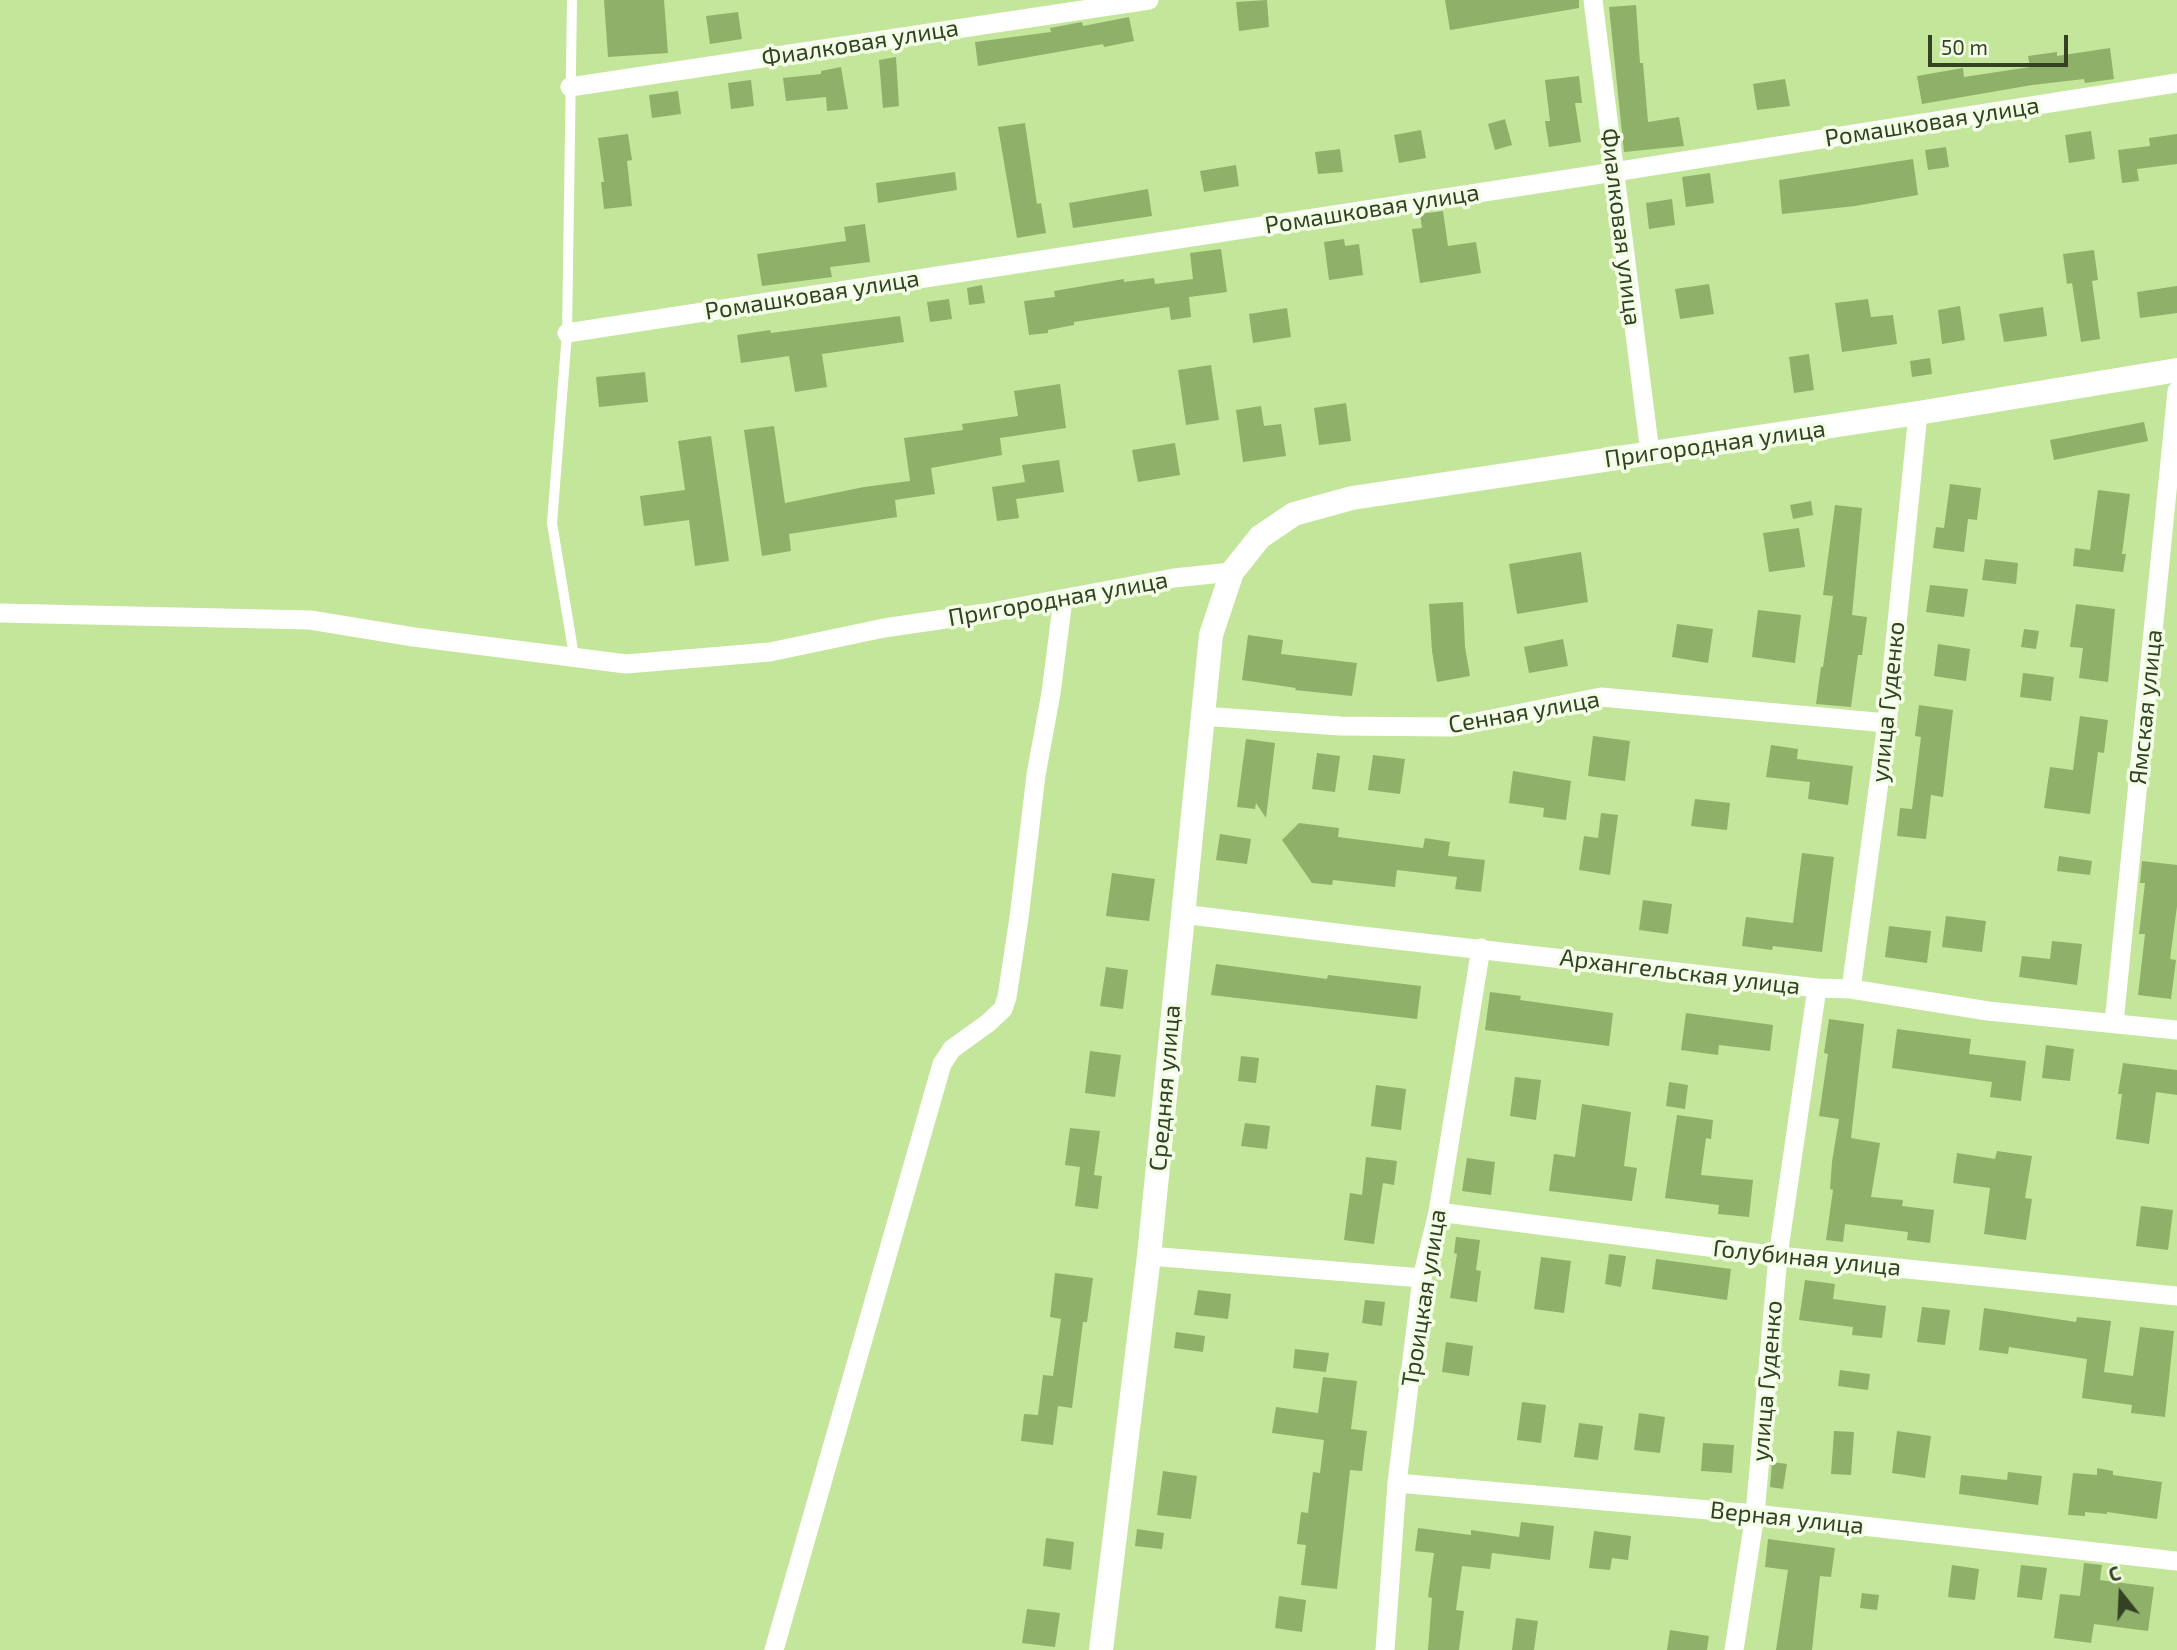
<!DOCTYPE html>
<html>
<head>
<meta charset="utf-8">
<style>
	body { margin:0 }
	#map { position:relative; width:2177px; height:1650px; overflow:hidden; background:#c3e69b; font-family:"Exo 2",sans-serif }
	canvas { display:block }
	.north { position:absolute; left:2086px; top:1559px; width:70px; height:70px; -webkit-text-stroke:5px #f3fee7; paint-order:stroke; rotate:342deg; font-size:19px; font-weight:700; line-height:28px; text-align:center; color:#344224 }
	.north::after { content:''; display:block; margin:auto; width:24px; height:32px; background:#344224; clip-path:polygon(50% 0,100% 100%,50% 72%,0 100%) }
	.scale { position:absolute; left:1928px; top:35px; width:140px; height:32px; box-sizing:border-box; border:4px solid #344224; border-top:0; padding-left:9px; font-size:21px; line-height:24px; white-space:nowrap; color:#344224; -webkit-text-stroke:5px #f3fee7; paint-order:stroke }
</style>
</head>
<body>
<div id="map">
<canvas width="2177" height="1650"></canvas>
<div class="north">С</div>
<div class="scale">50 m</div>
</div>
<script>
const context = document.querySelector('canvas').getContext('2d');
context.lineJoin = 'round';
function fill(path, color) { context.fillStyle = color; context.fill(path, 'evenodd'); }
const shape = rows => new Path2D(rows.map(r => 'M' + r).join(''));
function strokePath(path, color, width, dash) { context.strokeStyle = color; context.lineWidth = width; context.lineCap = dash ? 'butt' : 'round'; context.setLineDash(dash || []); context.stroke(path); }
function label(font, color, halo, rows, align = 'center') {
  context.font = font + ' "Exo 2",sans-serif'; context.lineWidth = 7; context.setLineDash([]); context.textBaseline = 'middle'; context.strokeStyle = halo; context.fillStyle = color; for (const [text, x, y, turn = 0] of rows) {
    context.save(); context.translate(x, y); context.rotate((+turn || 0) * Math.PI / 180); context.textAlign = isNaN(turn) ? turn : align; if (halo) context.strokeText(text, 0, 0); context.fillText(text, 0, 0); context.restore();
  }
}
fill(shape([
	[604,0,664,0,668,53,608,57],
	[1267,0,1269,27,1239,31,1236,2],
	[1445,0,1579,0,1579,8,1450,30],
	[1636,5,1640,63,1643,63,1648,122,1679,117,1684,146,1624,152,1609,7],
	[738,12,742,39,710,44,706,16],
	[1129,17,1134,41,1104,47,1103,44,978,66,975,42,1051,32,1050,28,1082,22,1083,26],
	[2110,48,2114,79,2085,83,2084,79,2032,85,1922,104,1917,76,1963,68,1964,77,2030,67,2028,56,2057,52,2057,56],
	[896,57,899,106,883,108,879,60],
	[841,67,848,109,827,111,826,97,786,101,783,78,821,74,821,71],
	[1579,76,1582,103,1575,103,1581,142,1549,147,1545,121,1550,121,1545,80],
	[1785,79,1790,106,1757,110,1753,84],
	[751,80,754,106,731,109,728,83],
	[678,91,681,114,652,118,649,95],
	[1505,119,1512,145,1495,150,1488,124],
	[1025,123,1037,204,1041,203,1046,233,1017,238,998,127],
	[1421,130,1426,158,1399,163,1394,135],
	[2091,131,2095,159,2069,163,2065,135],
	[628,134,632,160,627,161,632,206,604,209,601,182,604,182,598,138],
	[2177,134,2177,164,2137,169,2139,181,2122,183,2118,150,2150,146,2149,138],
	[1946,147,1949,167,1928,170,1925,150],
	[1340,149,1343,172,1318,174,1315,152],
	[1913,159,1918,195,1855,206,1782,214,1779,180],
	[1236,165,1239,186,1204,192,1200,171],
	[955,172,957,190,878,203,876,183],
	[1710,173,1714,203,1686,207,1682,177],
	[1148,189,1152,216,1073,228,1069,203],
	[1672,199,1675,225,1649,229,1646,203],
	[1443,211,1448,246,1476,242,1481,273,1420,283,1412,229,1422,228,1420,214],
	[865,224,870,262,830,267,832,277,762,286,757,254,846,241,844,227],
	[1344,239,1345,246,1359,244,1363,275,1329,280,1324,242],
	[1221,249,1227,292,1189,297,1191,317,1171,320,1169,307,1074,322,1074,325,1048,330,1048,333,1029,335,1024,301,1055,297,1054,291,1124,279,1124,282,1154,278,1155,284,1193,279,1190,253],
	[2094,250,2098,280,2092,281,2100,339,2081,342,2072,283,2067,284,2063,254],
	[1709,284,1714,314,1680,319,1675,289],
	[982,285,985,303,969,305,967,288],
	[2177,286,2177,313,2140,318,2137,292],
	[949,299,952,319,930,322,927,302],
	[1868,299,1871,317,1893,315,1897,344,1842,352,1835,303],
	[1960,306,1965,340,1942,344,1938,310],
	[2043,307,2047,336,2004,342,1999,314],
	[1287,308,1291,337,1253,343,1249,314],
	[900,316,904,342,822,354,827,387,795,392,789,356,741,363,737,335,770,330,771,333],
	[1809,354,1814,390,1794,393,1789,357],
	[1930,358,1932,374,1912,377,1910,361],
	[1211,365,1219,420,1186,425,1178,370],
	[645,372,648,402,599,407,596,377],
	[1060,384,1066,428,1000,438,1002,455,931,468,935,494,895,500,897,517,789,534,791,551,762,556,744,430,774,426,785,503,864,487,910,481,904,438,963,430,962,424,1018,416,1014,391],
	[1346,403,1351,441,1319,445,1314,408],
	[1261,406,1264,426,1281,424,1286,456,1243,462,1236,410],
	[2144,422,2148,441,2054,460,2050,440],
	[711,436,729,561,695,566,689,520,644,526,640,496,685,490,678,441],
	[1175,443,1180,475,1138,482,1132,450],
	[1059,460,1064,492,1016,499,1019,518,997,521,992,487,1025,482,1022,465],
	[1950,484,1981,488,1977,520,1968,519,1964,552,1933,548,1936,527,1944,528],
	[2098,490,2130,494,2122,554,2126,554,2123,572,2073,566,2075,548,2090,550],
	[1811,501,1813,515,1793,519,1790,505],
	[1835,505,1862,508,1852,615,1867,617,1862,655,1858,655,1851,707,1816,704,1821,667,1823,667,1833,596,1823,595],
	[1799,528,1805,567,1769,572,1763,533],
	[1581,552,1588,602,1517,614,1509,564],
	[1985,559,2018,563,2016,584,1982,580],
	[1930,585,1968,589,1964,617,1926,612],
	[1463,602,1465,647,1470,676,1437,682,1432,651,1429,604],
	[2076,604,2115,609,2108,682,2079,678,2083,648,2070,647],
	[1758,610,1801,615,1795,663,1752,657],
	[1677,624,1713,629,1708,663,1672,657],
	[2024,629,2039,631,2036,649,2021,647],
	[1248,635,1283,640,1281,654,1357,663,1352,696,1295,690,1296,688,1242,680],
	[1563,639,1568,666,1529,673,1524,647],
	[1938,644,1970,649,1966,681,1934,676],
	[2023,673,2054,677,2051,701,2020,697],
	[1919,705,1953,710,1943,797,1931,795,1926,839,1897,836,1900,808,1912,809,1921,737,1915,736],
	[2080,716,2108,720,2104,753,2098,752,2090,814,2044,808,2050,767,2073,770],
	[1593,736,1630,741,1625,781,1588,776],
	[1246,739,1275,743,1266,818,1256,803,1255,809,1237,807],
	[1771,745,1798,749,1797,759,1853,766,1848,805,1808,799,1810,782,1766,777],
	[1317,753,1340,756,1335,792,1312,789],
	[1373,755,1405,759,1400,794,1368,790],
	[1513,771,1571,781,1566,820,1543,817,1544,808,1509,803],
	[1695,799,1730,803,1727,830,1691,826],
	[1601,813,1618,815,1610,875,1579,870,1584,836,1598,838],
	[1299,823,1339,828,1338,837,1423,848,1425,838,1450,842,1448,856,1485,860,1481,892,1455,889,1457,877,1397,870,1395,887,1333,880,1332,885,1312,883,1282,840],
	[1220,834,1251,839,1247,864,1216,860],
	[1802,853,1834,857,1822,952,1773,946,1772,950,1742,946,1746,917,1793,923],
	[2059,856,2092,861,2090,875,2057,871],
	[2142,861,2177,865,2177,906,2170,959,2176,960,2171,999,2138,995,2145,934,2139,934,2145,883,2140,883],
	[1112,873,1155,879,1149,921,1106,916],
	[1643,900,1672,904,1668,934,1639,930],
	[1946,916,1986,921,1982,952,1942,947],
	[1889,926,1931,931,1927,963,1885,957],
	[2052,941,2082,944,2077,985,2019,977,2022,956,2050,959],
	[1216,964,1327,979,1328,975,1421,986,1417,1019,1211,995],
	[1106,967,1128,970,1123,1009,1100,1006],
	[1490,992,1521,996,1520,1000,1613,1013,1609,1046,1485,1030],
	[1686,1013,1773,1025,1770,1051,1719,1045,1718,1055,1681,1050],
	[1829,1019,1864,1024,1851,1138,1880,1143,1871,1197,1903,1200,1902,1206,1934,1210,1930,1243,1907,1240,1908,1232,1845,1224,1843,1242,1826,1240,1833,1190,1830,1189,1832,1162,1839,1119,1819,1116,1828,1054,1824,1053],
	[1897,1029,1971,1039,1969,1054,2026,1061,2021,1101,1990,1097,1992,1082,1892,1068],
	[2046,1045,2074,1049,2070,1081,2042,1078],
	[1090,1051,1121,1055,1115,1097,1085,1093],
	[1241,1056,1259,1058,1256,1083,1238,1081],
	[2123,1063,2177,1070,2177,1095,2156,1092,2149,1144,2116,1139,2122,1094,2118,1094],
	[1515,1077,1541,1080,1536,1120,1510,1116],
	[1669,1082,1688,1085,1685,1109,1666,1106],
	[1376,1085,1406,1089,1401,1130,1371,1126],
	[1582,1104,1631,1112,1624,1166,1637,1168,1632,1201,1549,1191,1554,1154,1575,1157],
	[1677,1115,1713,1120,1711,1139,1706,1138,1701,1175,1753,1180,1749,1217,1718,1214,1719,1205,1665,1198],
	[1245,1123,1270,1126,1267,1149,1241,1146],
	[1070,1128,1100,1131,1094,1175,1102,1176,1098,1209,1075,1206,1080,1167,1065,1165],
	[1997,1151,2032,1156,2025,1198,2032,1199,2026,1240,1984,1234,1990,1188,1953,1183,1957,1153,1995,1159],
	[1366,1157,1397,1161,1394,1185,1383,1183,1374,1244,1344,1240,1350,1193,1362,1195],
	[1467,1158,1495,1162,1491,1195,1462,1191],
	[2141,1206,2173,1210,2168,1250,2136,1246],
	[1456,1237,1480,1240,1476,1270,1481,1271,1477,1302,1450,1298,1457,1254,1454,1253],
	[1609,1254,1626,1256,1621,1287,1605,1284],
	[1541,1257,1571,1261,1564,1313,1534,1309],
	[1656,1259,1731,1269,1727,1300,1652,1289],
	[1055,1273,1093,1278,1087,1322,1083,1322,1072,1408,1058,1406,1053,1445,1021,1441,1024,1414,1038,1415,1043,1375,1053,1376,1061,1319,1050,1317],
	[1805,1280,1835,1284,1833,1299,1886,1306,1882,1338,1852,1335,1853,1327,1799,1320],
	[1198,1290,1231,1294,1228,1319,1194,1315],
	[1365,1300,1385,1302,1382,1326,1362,1323],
	[1922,1307,1950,1310,1945,1345,1917,1342],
	[1984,1308,2076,1322,2077,1317,2111,1321,2104,1372,2133,1376,2140,1327,2174,1331,2165,1417,2131,1413,2132,1405,2082,1398,2087,1359,2009,1347,2008,1354,1979,1350],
	[1176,1332,1205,1336,1203,1352,1174,1348],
	[1446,1342,1473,1346,1469,1376,1442,1372],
	[1295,1349,1329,1353,1326,1372,1293,1368],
	[1840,1370,1870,1374,1868,1390,1838,1386],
	[1323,1377,1357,1381,1351,1429,1367,1431,1362,1471,1350,1470,1337,1589,1301,1585,1306,1545,1297,1544,1301,1512,1308,1513,1313,1472,1320,1473,1324,1440,1272,1433,1276,1407,1318,1413],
	[1522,1402,1546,1405,1541,1443,1517,1440],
	[1639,1413,1665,1417,1660,1453,1634,1450],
	[1579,1423,1603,1426,1598,1460,1574,1457],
	[1834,1431,1854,1432,1851,1475,1831,1474],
	[1897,1431,1931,1436,1925,1478,1892,1473],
	[1703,1443,1734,1445,1732,1473,1701,1471],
	[1772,1462,1787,1464,1783,1489,1770,1487],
	[2097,1468,2113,1471,2113,1475,2162,1482,2157,1519,2107,1512,2107,1514,2085,1512,2085,1516,2068,1515,2073,1473,2097,1475],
	[1163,1471,1197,1476,1191,1519,1157,1515],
	[2008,1472,2042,1476,2038,1505,1959,1494,1961,1475,2007,1480],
	[1521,1522,1554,1526,1550,1560,1492,1553,1490,1569,1462,1566,1456,1610,1464,1611,1459,1650,1428,1650,1432,1598,1428,1597,1434,1553,1415,1551,1418,1528,1471,1535,1471,1530,1519,1537],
	[1137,1529,1164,1533,1162,1549,1135,1546],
	[1594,1531,1631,1536,1628,1560,1612,1558,1610,1570,1589,1568],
	[1046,1538,1074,1542,1071,1570,1043,1566],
	[1768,1539,1835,1548,1831,1577,1820,1576,1812,1650,1776,1650,1788,1570,1765,1567],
	[2084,1563,2102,1565,2100,1580,2154,1587,2148,1631,2094,1624,2091,1643,2054,1638,2060,1594,2080,1596],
	[1952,1565,1979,1569,1975,1600,1948,1597],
	[2021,1565,2047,1568,2042,1600,2017,1597],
	[1862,1593,1879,1595,1877,1610,1860,1608],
	[1279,1596,1306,1600,1302,1632,1275,1628],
	[1027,1609,1060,1613,1055,1647,1022,1643],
	[1516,1618,1538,1621,1534,1650,1512,1650],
	[1670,1630,1709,1636,1707,1650,1667,1650]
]), '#8fb068');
strokePath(shape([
	[572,0,567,333,552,523,574,656]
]), '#fff', 10);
strokePath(shape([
	[1593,0,1650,453],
	[570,87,1149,0],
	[567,333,1614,172,2177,83],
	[0,613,310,620,414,637,626,664,770,652,884,628,986,613,1174,578,1232,572],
	[1202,716,1340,726,1452,727,1601,697,1887,723],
	[1182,914,1353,935,1817,988,1851,989,1988,1011,2177,1030],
	[1851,989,1887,723,1918,413],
	[2114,1023,2177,391],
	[1438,1212,1778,1256,2177,1296],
	[1149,1256,1422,1278],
	[1397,1483,1755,1514,2177,1561],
	[774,1650,942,1064,952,1049,988,1023,1003,1009,1007,997,1019,918,1036,775,1051,693,1063,599],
	[1385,1650,1397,1483,1422,1278,1438,1212,1481,948],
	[1734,1650,1755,1514,1778,1256,1817,988]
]), '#fff', 19);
strokePath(shape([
	[1101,1650,1149,1256,1211,635,1232,572,1260,537,1294,514,1352,498,1918,413,2177,370]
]), '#fff', 24);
label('24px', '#344224', '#f3fee7', [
	["Фиалковая улица",860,43,-9],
	["Ромашковая улица",1932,122,-9],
	["Ромашковая улица",1372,209,-9],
	["Фиалковая улица",1621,227,83],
	["Ромашковая улица",812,295,-9],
	["Пригородная улица",1715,444,-8],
	["Пригородная улица",1058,599,-10],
	["улица Гуденко",1888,702,-84],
	["Ямская улица",2146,707,-84],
	["Сенная улица",1524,712,-10],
	["Архангельская улица",1680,972,7],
	["Средняя улица",1165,1088,-85],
	["Голубиная улица",1807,1258,6],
	["Троицкая улица",1424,1298,-81],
	["улица Гуденко",1767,1381,-85],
	["Верная улица",1787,1518,6]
]);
</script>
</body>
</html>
